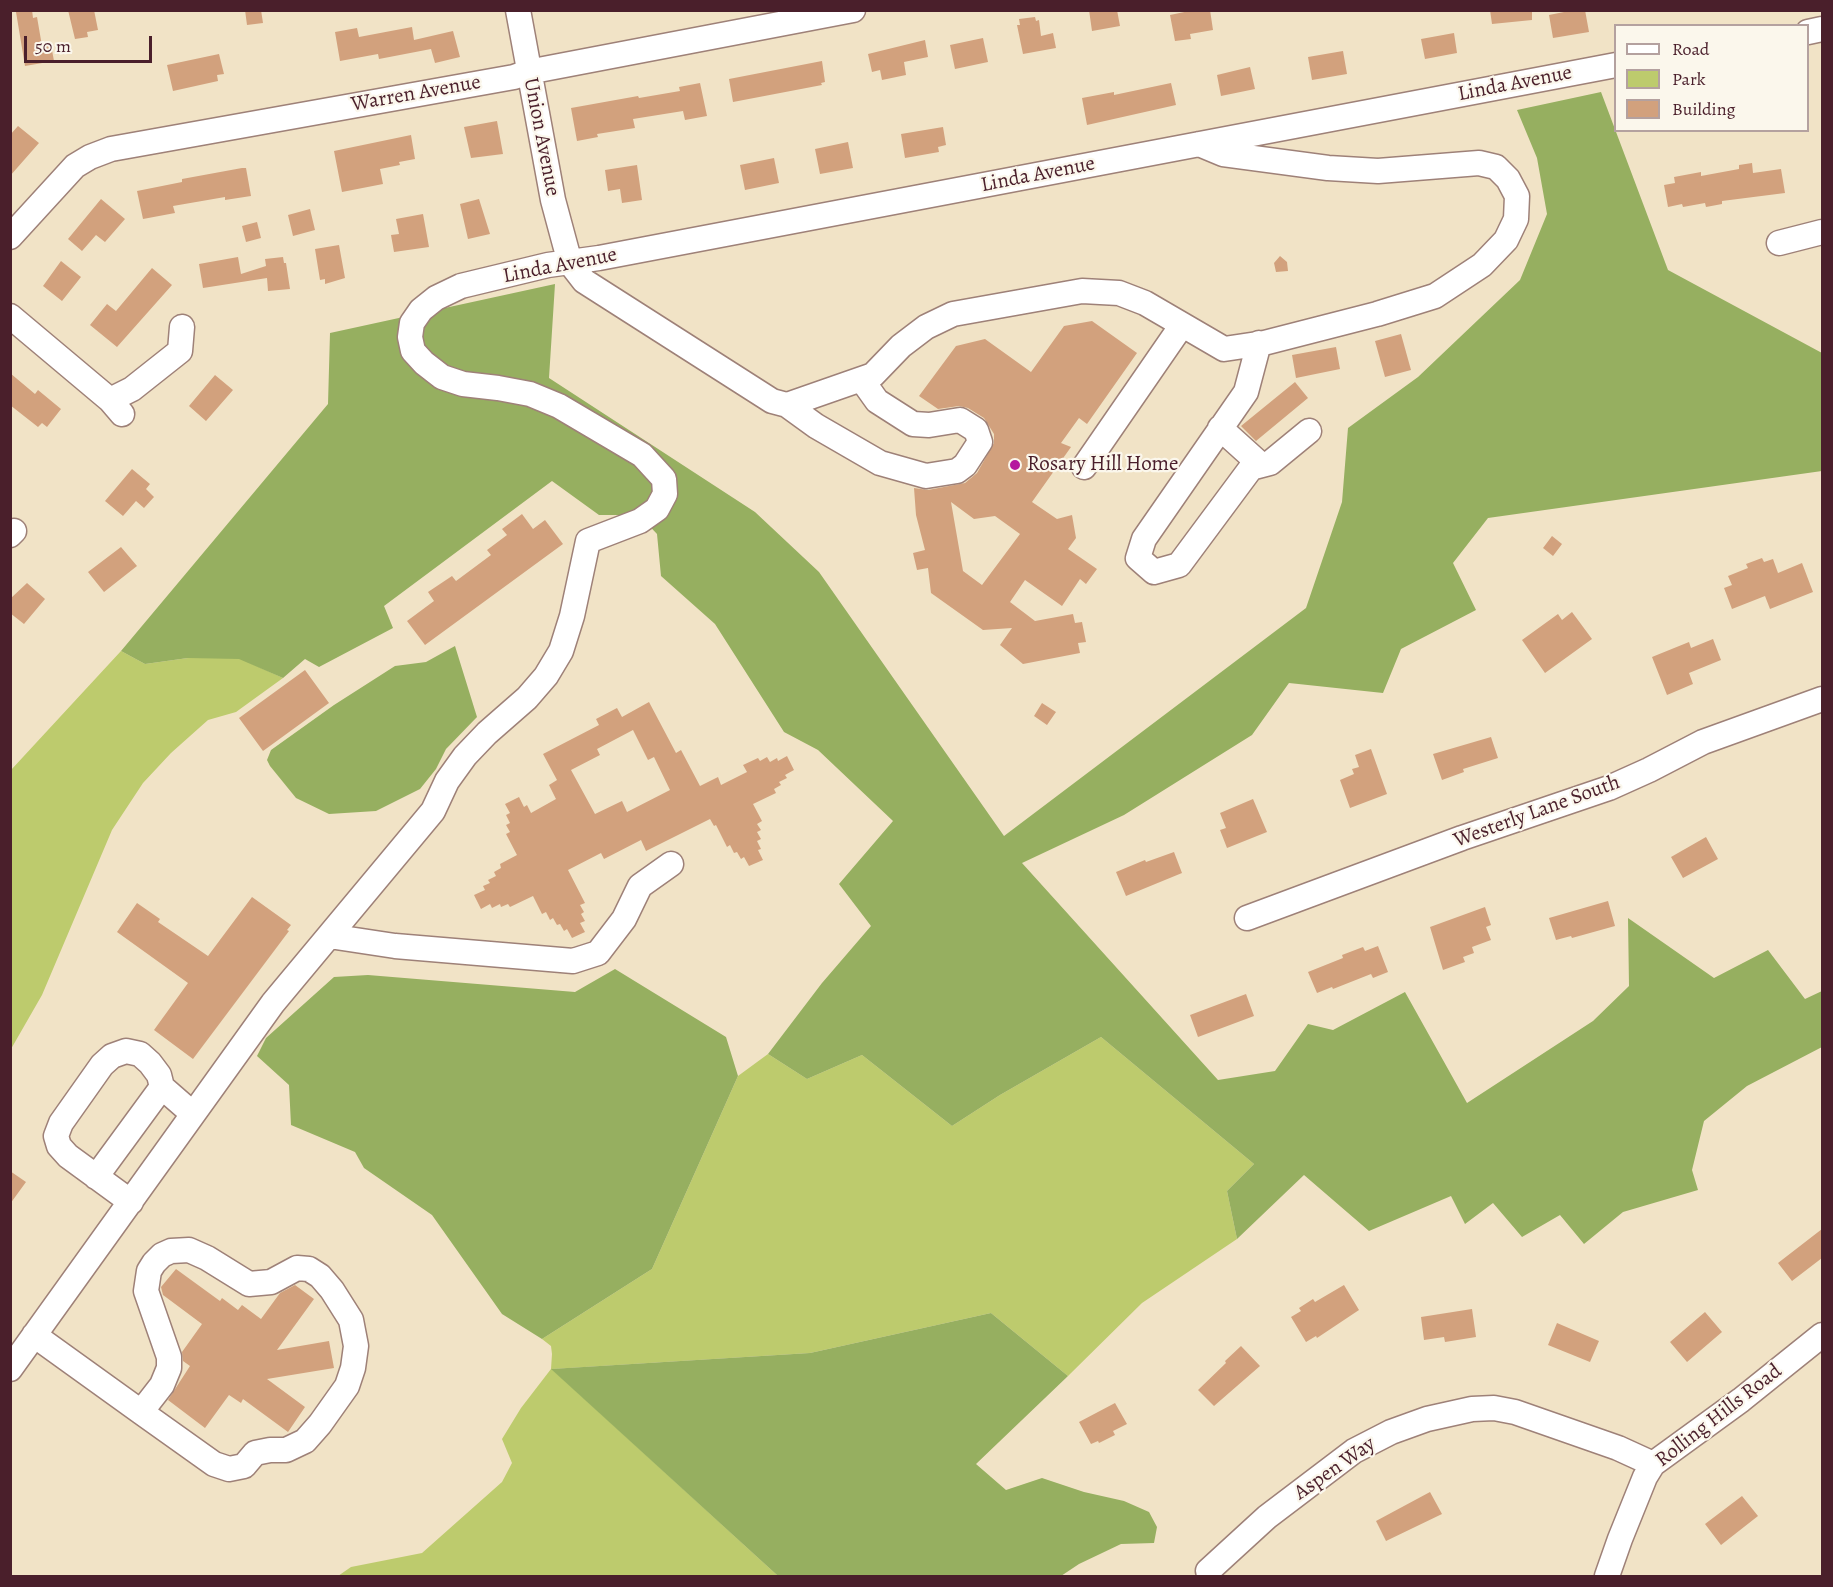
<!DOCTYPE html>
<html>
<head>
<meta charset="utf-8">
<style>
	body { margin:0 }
	#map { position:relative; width:1833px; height:1587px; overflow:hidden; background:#f1e3c6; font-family:Alegreya,serif }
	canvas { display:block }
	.frame { position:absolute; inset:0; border:12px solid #4a1f2b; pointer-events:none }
	.legend { position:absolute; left:1614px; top:24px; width:195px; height:108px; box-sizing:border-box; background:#fbf7ec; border:2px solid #b4a19f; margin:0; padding:8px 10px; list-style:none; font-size:18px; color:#4a1f2b }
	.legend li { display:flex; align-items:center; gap:12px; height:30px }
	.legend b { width:30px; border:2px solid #b4a19f }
	.scale { position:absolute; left:24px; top:36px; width:128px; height:27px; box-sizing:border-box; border:3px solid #4a1f2b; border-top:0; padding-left:8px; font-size:18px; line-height:21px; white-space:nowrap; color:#4a1f2b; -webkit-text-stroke:4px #fbf7ec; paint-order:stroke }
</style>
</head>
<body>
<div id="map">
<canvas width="1833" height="1587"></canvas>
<div class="frame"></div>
<ul class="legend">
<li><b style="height:8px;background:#fff"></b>Road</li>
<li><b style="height:16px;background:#bdcb6d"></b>Park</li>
<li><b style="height:16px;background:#d2a17d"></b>Building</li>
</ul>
<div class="scale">50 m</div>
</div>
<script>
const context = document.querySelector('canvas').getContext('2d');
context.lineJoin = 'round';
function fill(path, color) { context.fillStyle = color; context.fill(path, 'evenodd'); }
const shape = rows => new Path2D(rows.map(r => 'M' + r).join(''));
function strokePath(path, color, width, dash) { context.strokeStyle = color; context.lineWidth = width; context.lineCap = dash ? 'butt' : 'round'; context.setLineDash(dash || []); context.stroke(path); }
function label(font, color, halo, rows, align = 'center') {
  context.font = font + ' Alegreya,serif'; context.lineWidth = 4.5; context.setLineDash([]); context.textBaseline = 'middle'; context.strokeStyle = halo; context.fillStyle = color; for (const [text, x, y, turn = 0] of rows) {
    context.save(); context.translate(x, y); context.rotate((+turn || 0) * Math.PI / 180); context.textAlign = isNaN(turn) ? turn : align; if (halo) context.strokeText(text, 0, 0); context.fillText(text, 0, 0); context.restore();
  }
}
fill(shape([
	[121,651,145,664,188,658,239,658,283,678,236,712,208,720,171,753,143,783,112,830,42,995,11,1049,11,770],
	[1101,1037,1254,1164,1227,1191,1237,1239,1142,1303,1068,1376,991,1313,810,1353,552,1369,778,1576,338,1576,351,1567,422,1553,502,1482,512,1463,502,1439,521,1408,551,1369,552,1354,551,1346,542,1339,652,1269,738,1076,768,1054,807,1079,862,1055,952,1126,1000,1095]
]), '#bdcb6d');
fill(shape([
	[1601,92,1668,270,1822,353,1822,471,1488,518,1453,563,1476,610,1401,649,1383,693,1289,683,1252,735,1124,815,1022,863,1218,1080,1275,1071,1308,1024,1333,1030,1405,992,1467,1103,1593,1021,1629,986,1628,918,1714,978,1768,950,1805,999,1822,991,1822,1047,1747,1086,1704,1121,1692,1170,1698,1190,1623,1212,1584,1244,1560,1215,1522,1237,1493,1203,1465,1224,1451,1196,1369,1231,1304,1175,1237,1239,1227,1191,1254,1164,1101,1037,1000,1095,952,1126,862,1055,807,1079,768,1054,822,983,871,926,839,884,893,821,818,750,784,732,715,624,661,576,657,534,639,515,599,515,552,481,384,606,393,628,319,667,305,659,283,678,239,659,188,658,145,664,121,651,328,404,330,333,555,284,549,378,755,512,819,572,1004,836,1306,608,1342,502,1348,428,1418,377,1520,280,1547,214,1537,158,1517,110],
	[455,646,477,717,446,749,436,769,420,789,376,811,329,814,296,798,270,766,267,760,271,750,334,705,395,666,426,662],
	[615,969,726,1037,738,1076,652,1269,542,1339,502,1314,432,1215,364,1168,355,1152,291,1125,289,1085,257,1056,266,1038,334,977,368,975,575,992],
	[991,1313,1068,1376,976,1464,1006,1490,1042,1478,1084,1492,1124,1501,1149,1512,1157,1527,1154,1543,1121,1544,1079,1564,1061,1576,778,1576,551,1369,810,1353]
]), '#96af60');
fill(shape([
	[32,10,33,18,37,17,42,46,51,45,54,61,25,66,16,12],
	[68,10,94,10,98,30,87,32,88,37,75,39],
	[245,10,261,10,263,23,247,25],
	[1089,10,1117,10,1120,26,1092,31],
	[1194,10,1210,10,1213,30,1190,34,1191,39,1175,41,1170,15],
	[1490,10,1532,10,1532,20,1492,24],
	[1574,10,1585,10,1589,32,1553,38,1549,15],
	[1035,17,1036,21,1039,20,1041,36,1053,33,1056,48,1023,54,1017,25,1020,25,1019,19],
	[412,27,414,40,453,31,460,57,435,63,431,49,379,59,378,54,340,61,335,32,357,28,359,37],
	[1454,33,1457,53,1425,59,1421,39],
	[983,38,988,62,955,69,950,45],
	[925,40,928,57,904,62,906,75,882,80,880,70,872,72,868,54],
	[1343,51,1347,74,1312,80,1308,57],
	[219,54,224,74,217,75,218,81,173,91,167,65],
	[822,61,825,82,821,83,822,85,733,102,729,79],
	[1250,67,1255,89,1221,96,1217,75],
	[700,83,707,116,685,120,683,111,633,119,635,128,597,134,598,137,577,141,571,108,638,96,639,98,680,91,679,87],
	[1171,83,1176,105,1087,125,1082,98,1114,92,1114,95],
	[497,121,503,154,471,158,464,127],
	[18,126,39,143,10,176,10,135],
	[943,127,946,145,938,147,939,152,905,158,901,134],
	[411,135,415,159,399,162,400,165,380,169,383,184,342,192,334,151],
	[848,142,853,168,820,174,815,149],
	[774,158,779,183,745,190,740,165],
	[1752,163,1753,173,1781,169,1785,193,1722,201,1722,204,1706,207,1705,203,1683,207,1682,204,1668,207,1664,185,1675,183,1674,177,1701,172,1701,176,1739,169,1739,165],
	[637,165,642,200,622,203,620,189,608,191,605,170],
	[242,168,246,168,251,196,225,200,225,197,173,206,175,213,143,219,137,191,182,182,182,179],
	[101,199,125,219,105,242,96,235,82,251,68,239],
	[479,199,490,234,468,239,460,204],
	[310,209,315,230,293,236,288,215],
	[423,214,429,247,394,252,391,235,399,234,396,219],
	[257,222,261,238,246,242,242,226],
	[339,245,345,278,325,284,325,279,320,280,315,249],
	[1280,256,1287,262,1288,271,1276,272,1274,263],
	[238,257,241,274,266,266,265,259,283,257,284,263,286,263,290,289,268,291,267,278,203,288,199,264],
	[61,261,81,277,62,301,43,286],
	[152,268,172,285,117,347,90,325,107,304,116,311],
	[1092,321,1137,353,1087,424,1079,418,1061,443,1071,447,1032,502,1057,519,1072,515,1076,538,1068,549,1097,569,1086,584,1080,579,1062,606,1025,580,1010,602,1035,621,1073,614,1075,623,1082,622,1086,642,1078,643,1080,653,1023,664,1000,645,1012,628,983,630,931,593,928,568,917,570,913,553,925,550,916,515,914,488,928,490,965,483,977,473,994,443,994,434,984,418,968,408,959,406,938,409,919,396,956,346,985,339,1031,372,1064,326],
	[951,502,974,519,995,516,1020,534,982,585,963,571],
	[1401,334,1411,370,1385,377,1375,341],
	[1336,347,1340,369,1296,378,1292,355],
	[10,373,35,394,38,390,61,409,47,427,42,423,38,427,10,405],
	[215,375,233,390,206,421,189,406],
	[1295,382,1308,398,1256,441,1241,426],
	[132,469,150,484,146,489,154,497,144,508,136,501,123,516,105,501],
	[522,514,533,529,545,520,563,544,425,645,407,621,434,601,428,592,452,576,456,581,491,555,487,550,507,535,502,529],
	[1552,536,1562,544,1553,556,1543,548],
	[121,547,137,566,104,592,88,572],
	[1762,558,1764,562,1773,559,1778,573,1802,563,1813,592,1770,609,1765,596,1732,609,1724,588,1732,585,1728,576,1748,568,1746,564],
	[27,583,45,599,24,624,10,613,10,599],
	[1572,612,1592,639,1545,673,1522,640,1558,614,1562,620],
	[1713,639,1721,660,1689,673,1693,684,1667,695,1652,657,1689,642,1691,648],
	[305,670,329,703,263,751,239,718],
	[649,702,676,753,681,750,700,786,718,777,721,785,747,772,743,765,758,758,760,761,767,757,770,762,777,758,778,761,787,756,794,770,785,775,787,778,779,782,781,785,774,789,776,793,753,804,762,821,757,824,761,830,757,832,761,839,757,841,761,849,758,850,763,860,749,866,744,857,741,859,737,852,734,853,730,845,727,847,716,825,714,826,710,819,646,851,641,840,604,859,601,853,568,870,585,903,580,905,584,912,581,914,585,921,580,923,585,932,572,938,567,929,564,931,560,924,557,925,553,918,550,920,546,912,542,914,533,896,510,907,508,904,501,907,500,904,492,908,490,904,481,909,474,895,485,890,483,886,490,883,488,880,496,876,494,872,501,868,500,864,517,855,506,834,510,832,506,825,510,823,506,815,510,813,505,804,519,797,524,807,527,805,531,813,556,799,549,785,557,780,543,754,599,725,596,719,617,708,622,717],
	[633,730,648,760,654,757,670,790,627,812,622,801,595,814,571,770,600,755,597,749],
	[1042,703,1056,712,1047,725,1034,716],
	[1491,737,1498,758,1463,769,1464,772,1442,780,1433,754],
	[1371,749,1387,794,1350,808,1340,780,1354,774,1352,769,1359,767,1355,755],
	[1253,799,1267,832,1227,848,1220,830,1226,828,1220,813],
	[1706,837,1718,859,1683,878,1671,857],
	[1174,852,1182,873,1126,896,1116,872,1145,860,1146,862],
	[252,897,291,925,287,930,289,931,193,1059,154,1030,188,983,117,932,137,903,160,919,158,922,208,956],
	[1608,901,1615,926,1572,938,1571,936,1556,940,1549,918],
	[1485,907,1491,925,1486,927,1491,940,1472,947,1474,953,1463,957,1465,962,1443,970,1430,927],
	[1378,946,1388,972,1373,978,1371,974,1333,989,1332,987,1317,993,1308,972,1343,958,1342,955,1363,947,1365,951],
	[1246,994,1254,1016,1198,1037,1190,1015],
	[10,1171,26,1182,10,1204],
	[1822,1229,1822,1258,1792,1281,1778,1263],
	[176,1269,220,1301,222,1298,238,1310,242,1305,261,1319,280,1293,295,1285,314,1299,277,1350,329,1341,334,1368,267,1379,305,1407,288,1432,243,1399,241,1403,229,1395,205,1428,168,1400,190,1366,183,1361,182,1352,202,1324,163,1295,161,1287],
	[1344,1285,1359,1310,1317,1338,1316,1336,1306,1342,1291,1317,1301,1311,1299,1308,1313,1299,1315,1302],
	[1472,1309,1476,1337,1445,1342,1444,1337,1424,1340,1421,1317],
	[1705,1312,1722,1332,1687,1362,1670,1342],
	[1557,1323,1599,1341,1590,1362,1548,1345],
	[1241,1346,1260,1366,1214,1406,1198,1390,1226,1363,1225,1361],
	[1115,1403,1127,1424,1113,1431,1115,1435,1099,1443,1098,1441,1091,1444,1079,1422],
	[1430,1492,1442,1514,1386,1541,1376,1521],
	[1742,1496,1758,1516,1721,1545,1705,1524]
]), '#d2a17d');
const minor = shape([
	[518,10,553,200,570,263,584,281,772,401,787,405,873,375,901,346,926,327,953,314,1082,291,1119,293,1145,303,1224,349,1264,343,1377,314,1435,296,1482,265,1506,240,1516,219,1517,196,1508,179,1496,167,1479,163,1378,171,1328,168,1223,154,1199,144],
	[1808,32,1822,29],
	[10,237,75,166,90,157,111,149,514,77,528,72,853,10],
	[1779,243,1822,232],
	[10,316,110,400,122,414],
	[1259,343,1246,392,1144,539,1138,558,1154,572,1179,565,1251,468,1270,463,1309,431],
	[110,400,132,389,180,351,182,327],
	[787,405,816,426,880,463,926,476,957,471,965,465,980,442,976,430,960,420,929,425,913,424,877,401,862,380],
	[1220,428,1261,465],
	[1084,467,1182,325],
	[10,535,14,531],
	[1247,918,1462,838,1609,788,1649,770,1703,742,1822,699],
	[329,936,395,946,573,961,598,953,624,919,640,886,671,864],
	[96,1177,162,1087],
	[131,1202,68,1156,59,1146,56,1136,61,1123,102,1065,112,1056,126,1051,140,1054,150,1063,159,1075,162,1087,193,1114],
	[34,1335,141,1412,214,1464,229,1469,244,1466,255,1453,270,1450,286,1450,305,1441,320,1424,347,1386,353,1368,356,1346,351,1320,332,1290,320,1276,309,1269,297,1268,271,1282,249,1284,207,1258,189,1250,171,1251,162,1255,154,1263,149,1271,146,1291,169,1357,169,1368,162,1385,141,1412],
	[10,1369,273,1003,433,811,447,781,465,756,487,733,527,698,546,676,561,651,572,616,588,541,640,521,657,509,665,494,664,479,642,455,559,406,530,394,498,388,463,384,442,377,424,363,413,351,410,337,412,323,421,310,436,298,461,286,548,265,599,258,1616,65],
	[1208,1571,1267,1517,1354,1451,1391,1432,1427,1419,1472,1409,1494,1408,1515,1412,1618,1448,1653,1464],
	[1607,1576,1620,1539,1645,1477,1653,1464,1741,1400,1822,1335]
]);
strokePath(minor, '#9e8178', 27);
strokePath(minor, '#fff', 24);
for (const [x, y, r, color] of [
	[1015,465,6,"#b5179e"]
]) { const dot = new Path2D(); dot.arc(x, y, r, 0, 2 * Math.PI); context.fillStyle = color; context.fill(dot); strokePath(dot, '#fbf7ec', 2); }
label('21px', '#4a1f2b', '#fbf7ec', [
	["Linda Avenue",1515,84,-11],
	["Warren Avenue",416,94,-10],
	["Union Avenue",541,137,79],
	["Linda Avenue",1038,175,-11],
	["Linda Avenue",560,266,-11],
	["Westerly Lane South",1537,812,-20],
	["Rolling Hills Road",1719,1416,-38],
	["Aspen Way",1335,1469,-35]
]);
label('21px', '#4a1f2b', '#fbf7ec', [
	["Rosary Hill Home",1027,465]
], 'left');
</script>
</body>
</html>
